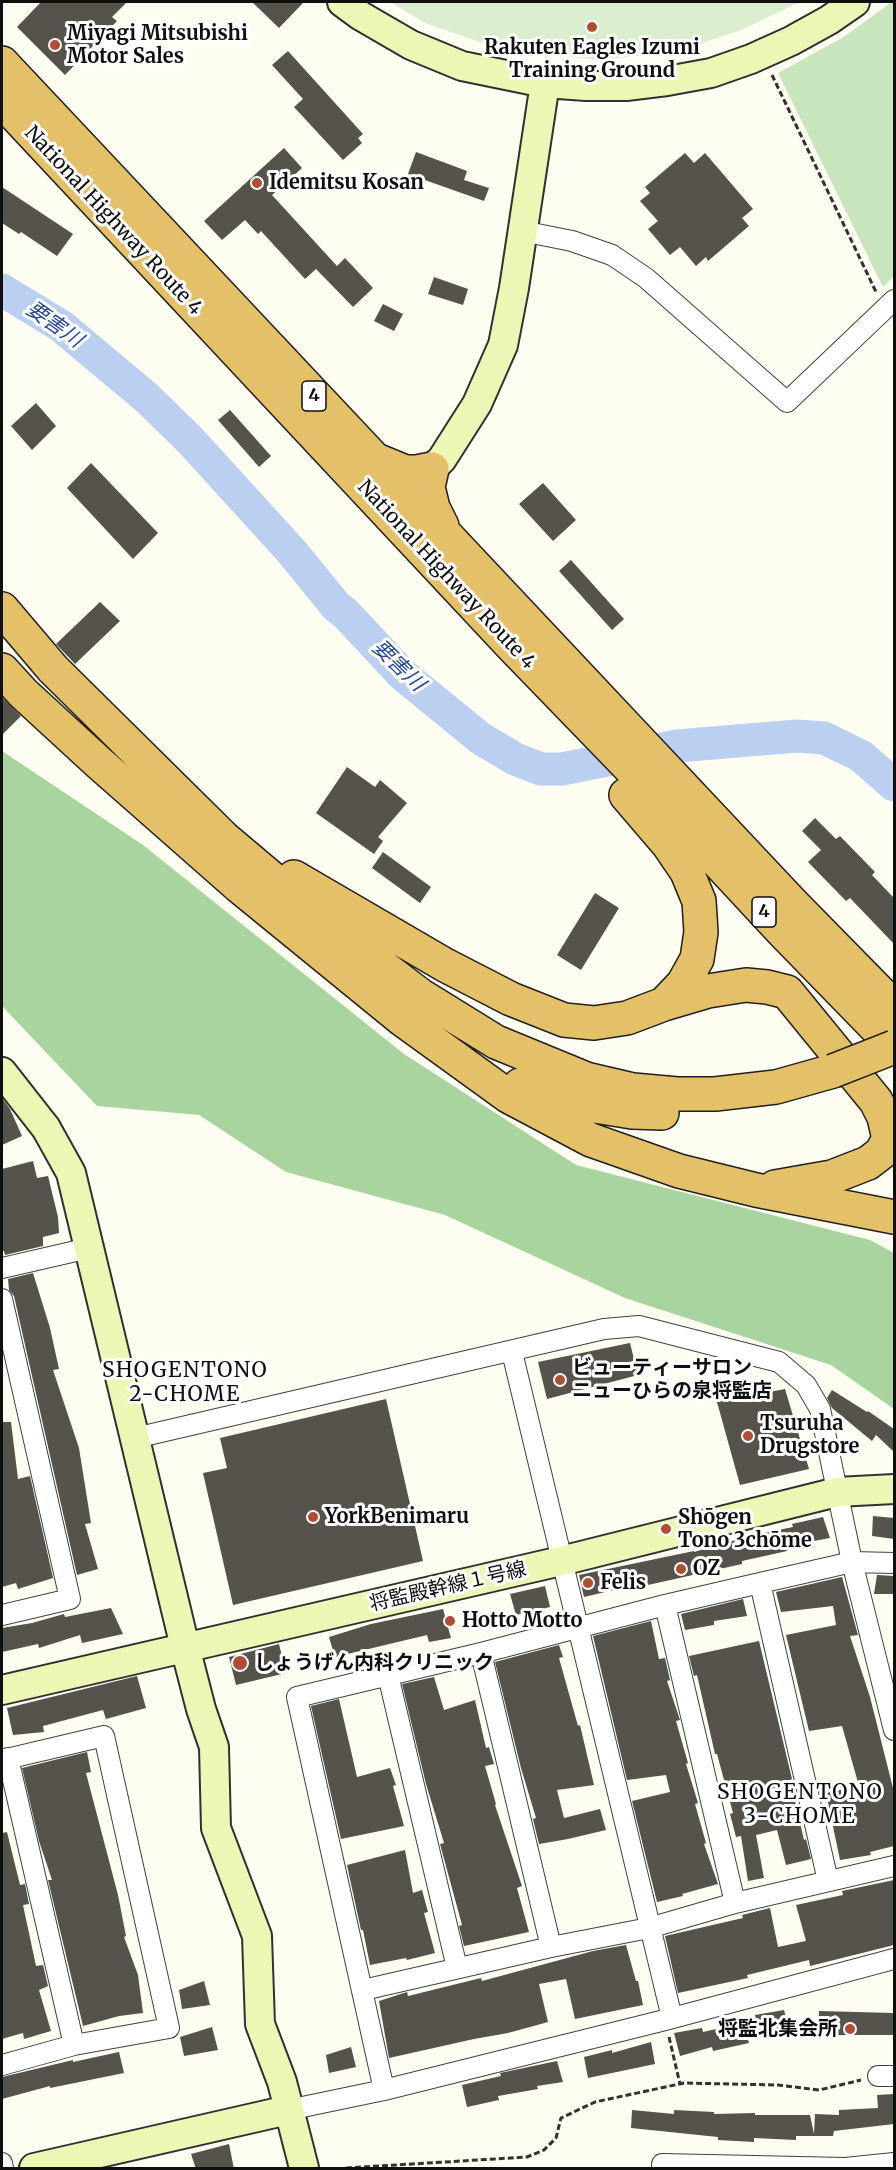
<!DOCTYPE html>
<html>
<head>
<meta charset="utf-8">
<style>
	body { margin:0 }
	#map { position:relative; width:896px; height:2170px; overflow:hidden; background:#fdfdf2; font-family:Merriweather,serif }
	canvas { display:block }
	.frame { position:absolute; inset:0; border:3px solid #0f0f0f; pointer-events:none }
</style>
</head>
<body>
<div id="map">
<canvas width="896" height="2170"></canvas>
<div class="frame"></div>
</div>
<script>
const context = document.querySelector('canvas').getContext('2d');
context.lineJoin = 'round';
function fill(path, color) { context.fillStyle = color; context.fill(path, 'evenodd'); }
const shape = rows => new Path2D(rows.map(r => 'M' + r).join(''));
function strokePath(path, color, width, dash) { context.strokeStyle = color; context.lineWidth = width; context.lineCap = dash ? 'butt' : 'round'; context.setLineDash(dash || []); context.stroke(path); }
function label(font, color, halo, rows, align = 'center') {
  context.font = font + ' Merriweather,"Noto Sans JP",serif'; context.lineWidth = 6; context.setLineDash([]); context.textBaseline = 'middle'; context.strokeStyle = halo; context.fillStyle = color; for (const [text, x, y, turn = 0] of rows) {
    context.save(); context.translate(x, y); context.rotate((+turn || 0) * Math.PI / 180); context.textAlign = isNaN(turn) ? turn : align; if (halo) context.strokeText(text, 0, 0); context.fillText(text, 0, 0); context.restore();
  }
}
fill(shape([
	[892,2,894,2,894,276,883,287,778,73,842,38]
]), '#c9e5be');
fill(shape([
	[2,751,143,845,404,1054,576,1165,870,1240,894,1253,894,1409,831,1365,625,1298,445,1215,286,1172,199,1115,97,1106,2,1006]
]), '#aad49f');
fill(shape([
	[390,2,800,2,739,31,674,52,599,60,494,47,425,23]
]), '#dbedcf');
strokePath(shape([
	[2,290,61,326,147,398,190,440,292,552,336,606,346,614,403,675,480,738,515,759,541,769,562,769,677,746,797,736,824,738,861,756,894,785]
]), '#bbcff0', 33);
fill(shape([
	[41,2,127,2,112,17,117,21,65,75,17,27],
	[252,2,304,2,279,28],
	[288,51,363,134,358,138,362,143,343,160,294,107,303,99,272,65],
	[284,148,302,168,272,195,337,266,345,258,373,288,353,307,316,269,305,279,261,231,258,234,245,220,222,240,204,221],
	[416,152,467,171,464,180,489,188,484,201,408,174],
	[685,153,694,163,705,153,753,209,742,218,749,226,708,261,706,257,696,266,680,247,670,255,648,229,658,221,640,201,650,193,645,187],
	[2,187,73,234,57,256,21,232,19,234,2,223],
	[434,277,468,289,463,305,428,294],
	[383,304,403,314,394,331,374,321],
	[36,403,56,426,32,450,11,426],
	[230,410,271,456,259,467,218,420],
	[91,463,158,533,133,559,67,488],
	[543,483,576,520,553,541,519,504],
	[571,560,624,619,612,630,559,571],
	[100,602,120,621,75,664,56,644],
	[2,697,21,716,2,735],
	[347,767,375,787,380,780,407,803,378,837,383,841,374,854,316,813],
	[815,818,836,839,840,836,875,872,872,875,894,898,894,944,850,898,846,901,808,862,821,850,802,831],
	[383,852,431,887,420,903,372,868],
	[595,893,619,908,581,970,557,955],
	[2,1098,10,1109,22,1136,2,1145],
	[33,1161,37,1178,48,1176,58,1217,59,1233,43,1237,43,1246,5,1255,4,1251,2,1251,2,1169],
	[33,1273,50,1328,59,1369,53,1370,79,1448,91,1523,85,1524,98,1569,77,1575,14,1296,9,1290,8,1279],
	[630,1343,638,1375,547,1399,538,1362],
	[785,1389,809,1469,740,1485,717,1402],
	[832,1390,867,1412,868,1411,894,1429,894,1452,876,1435,872,1441,832,1408,827,1398],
	[386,1399,423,1561,233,1605,203,1473,227,1468,220,1438],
	[2,1422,11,1422,18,1479,30,1476,53,1578,18,1589,16,1583,2,1587],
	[873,1516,894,1518,894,1539,872,1536],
	[823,1517,830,1538,786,1546,787,1551,742,1561,742,1564,639,1587,639,1584,584,1597,579,1575,694,1551,694,1552,749,1536,793,1527,792,1524],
	[877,1575,894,1576,894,1594,874,1594],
	[842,1577,858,1635,850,1636,870,1697,894,1792,894,1846,870,1852,871,1855,840,1860,826,1793,859,1786,842,1726,809,1731,786,1635,836,1625,833,1606,781,1612,776,1592],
	[545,1586,550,1607,516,1615,510,1594],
	[743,1599,747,1616,714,1621,714,1625,685,1630,681,1614],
	[111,1608,123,1634,82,1643,80,1635,39,1648,38,1644,2,1652,2,1628,32,1623,64,1614,65,1617],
	[443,1609,451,1638,429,1642,427,1635,335,1657,329,1637,371,1624],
	[651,1621,659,1659,665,1658,670,1680,667,1681,680,1720,676,1721,688,1763,686,1764,698,1803,695,1804,706,1843,704,1844,718,1884,682,1894,683,1896,657,1902,632,1801,670,1792,666,1775,627,1780,593,1636],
	[759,1641,792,1779,790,1780,804,1840,806,1839,811,1859,786,1865,777,1830,756,1835,764,1878,748,1881,741,1836,736,1837,730,1814,733,1813,717,1754,715,1754,697,1675,694,1676,689,1656],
	[279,1644,286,1673,236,1685,229,1657],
	[559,1645,563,1657,559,1658,578,1726,580,1725,594,1785,557,1790,564,1818,600,1809,606,1830,568,1839,539,1844,533,1819,536,1818,521,1768,495,1662],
	[137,1676,146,1708,106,1719,103,1710,43,1726,44,1732,13,1735,7,1708],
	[434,1677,444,1710,475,1700,486,1748,489,1747,494,1764,485,1766,496,1804,495,1805,522,1886,517,1888,529,1932,464,1946,459,1926,462,1925,440,1844,444,1843,426,1784,402,1684],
	[339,1699,357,1777,390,1768,396,1785,393,1786,404,1826,341,1839,311,1706],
	[87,1752,91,1772,86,1773,118,1895,126,1936,124,1937,138,1975,143,2013,119,2016,83,2026,48,1880,52,1880,39,1841,22,1768],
	[7,1832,20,1885,25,1884,29,1904,23,1905,36,1966,43,1965,48,1986,39,1990,51,2031,24,2039,23,2033,2,2039,2,1833],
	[405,1850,413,1893,422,1890,428,1912,424,1913,435,1953,407,1960,406,1958,370,1965,363,1930,361,1930,347,1865],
	[894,1880,894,1945,810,1966,809,1960,747,1975,748,1978,678,1993,665,1936,743,1918,742,1915,770,1908,778,1947,806,1941,796,1905,843,1895,842,1891],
	[626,1945,636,1981,638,1981,643,2005,575,2019,566,1979,539,1984,548,2022,508,2033,474,2039,389,2058,379,2001,407,1992,408,1996,481,1978,482,1981,593,1951],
	[204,1981,210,2005,182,2009,179,1990],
	[784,2010,789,2031,748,2040,749,2043,713,2051,712,2047,680,2056,674,2033,702,2028,703,2032,756,2020,755,2015],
	[819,2011,894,2013,894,2035,818,2035],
	[212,2027,218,2050,184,2056,180,2037],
	[651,2042,655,2064,588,2078,584,2057,612,2050,612,2053],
	[351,2047,356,2067,329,2073,326,2055],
	[119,2052,124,2073,50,2088,50,2086,2,2099,2,2077,73,2060,73,2062],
	[557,2061,563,2082,537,2086,538,2089,498,2096,499,2100,467,2107,462,2085,501,2076,500,2073],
	[894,2094,894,2124,834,2131,833,2136,796,2136,796,2140,754,2138,754,2142,718,2140,718,2137,631,2128,632,2110,674,2114,674,2110,714,2112,714,2114,755,2113,755,2115,810,2115,814,2134,815,2114,839,2115,839,2110,878,2108,877,2095],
	[229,2144,234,2169,196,2169,191,2154]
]), '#56524c');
const street = shape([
	[522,231,572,241,612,255,646,278,787,402,894,300],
	[2,1268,89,1248],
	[2,1299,70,1599,2,1615],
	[512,1352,672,2018],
	[135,1438,604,1329,639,1326,779,1362,806,1385,820,1409,852,1562,894,1730],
	[760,1583,828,1881],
	[665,1605,735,1903],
	[481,1653,551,1947],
	[388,1675,457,1968],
	[8,1758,74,2045],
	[2,1760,104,1736,169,2028,74,2045,2,2065],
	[363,1990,551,1947,649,1928,735,1903,894,1866],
	[878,2076,894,2076],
	[384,2090,297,1697,481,1653,665,1605,760,1583,852,1562,894,1563],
	[288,2110,384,2090,665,2020,894,1959],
	[2,2163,3,2168],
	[662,2168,662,2164,845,2168,894,2163]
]);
const secondary = shape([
	[342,2,361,16,411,45,462,66,545,83,586,86,626,86,667,81,711,73,751,59,791,41,829,20,855,2],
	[432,469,442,459,477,404,503,345,514,288,545,83],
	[2,1072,46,1128,71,1173,185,1647,201,1709,214,1747,216,1828,257,1936,260,2024,282,2082,304,2168],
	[2,1690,561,1561,837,1492,894,1489],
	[34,2168,288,2110]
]);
const highway = shape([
	[2,63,792,903,894,1007],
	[2,101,512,646,637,775,783,932,894,1046],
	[376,460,405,472,417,472,432,469,428,487,433,508,442,526],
	[2,609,53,669,224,838,320,919,420,995,496,1042,586,1079,633,1090,677,1094,715,1094,776,1087,833,1071],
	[2,670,23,693,98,762,240,887,403,1020,508,1096,591,1140,679,1171,756,1190,894,1217],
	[294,877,445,965,511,999,564,1020,594,1023,627,1018,664,1004,683,984,697,959,701,932,699,901,687,872,668,844,626,795],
	[664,1004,708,991,746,985,767,987,787,992,876,1101,884,1117,889,1139,881,1153,868,1163,832,1177,775,1187],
	[520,1085,576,1103,632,1112,662,1113]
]);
strokePath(street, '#424242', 22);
strokePath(secondary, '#313131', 32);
strokePath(highway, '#202020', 36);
strokePath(shape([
	[772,75,877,294],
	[669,2037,680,2084],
	[346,2168,527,2157,544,2150,556,2138,561,2118,595,2102,684,2083,778,2085,819,2090,861,2080]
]), '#313131', 3, [6, 3]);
strokePath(street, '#fff', 20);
strokePath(secondary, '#edf6b4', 28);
strokePath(highway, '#e4c069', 33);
const highwayBridge = shape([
	[833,1071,894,1047]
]);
strokePath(highwayBridge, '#202020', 36, []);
strokePath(highwayBridge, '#e4c069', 33);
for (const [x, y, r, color] of [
	[592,27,6,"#b04e35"],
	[55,45,6,"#b04e35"],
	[257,183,6,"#b04e35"],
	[560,1380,6,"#b04e35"],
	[748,1436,6,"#b04e35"],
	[313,1517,6,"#b04e35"],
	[666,1529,6,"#b04e35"],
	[681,1569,6,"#b04e35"],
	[588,1583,6,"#b04e35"],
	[450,1621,6,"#b04e35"],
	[240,1663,8,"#b04e35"],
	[850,2029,6,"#b04e35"]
]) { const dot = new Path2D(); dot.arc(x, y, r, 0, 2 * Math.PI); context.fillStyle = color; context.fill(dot); strokePath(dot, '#fff', 2); }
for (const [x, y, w] of [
	[314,396,24],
	[764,912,24]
]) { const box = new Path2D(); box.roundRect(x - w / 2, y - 15, w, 30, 4.5); context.fillStyle = '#fff'; context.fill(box); strokePath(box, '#0f0f0f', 1.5); }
label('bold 18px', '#0f0f0f', null, [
	["4",314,396],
	["4",764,912]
]);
label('bold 20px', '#0f0f0f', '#fff', [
	["Miyagi Mitsubishi",67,34],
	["Motor Sales",67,57],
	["Rakuten Eagles Izumi",592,48,"center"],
	["Training Ground",592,71,"center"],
	["Idemitsu Kosan",269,183],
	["ビューティーサロン",572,1368],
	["ニューひらの泉将監店",572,1391],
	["Tsuruha",760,1424],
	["Drugstore",760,1447],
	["YorkBenimaru",325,1517],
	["Shōgen",678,1518],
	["Tono 3chōme",678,1541],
	["OZ",693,1569],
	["Felis",600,1583],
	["Hotto Motto",462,1621],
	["しょうげん内科クリニック",254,1663],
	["将監北集会所",838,2029,"right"]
], 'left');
label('20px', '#0f0f0f', '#fff', [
	["National Highway Route 4",113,221,47],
	["National Highway Route 4",446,575,47],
	["将監殿幹線１号線",448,1587,-13]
]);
label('italic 21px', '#254893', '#fff', [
	["要害川",54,325,35],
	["要害川",398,666,44]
]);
context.letterSpacing = '1.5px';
label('21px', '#0f0f0f', '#fff', [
	["SHOGENTONO",185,1371],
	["2-CHOME",185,1395],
	["SHOGENTONO",800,1793],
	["3-CHOME",800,1817]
]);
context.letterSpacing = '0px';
</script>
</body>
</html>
